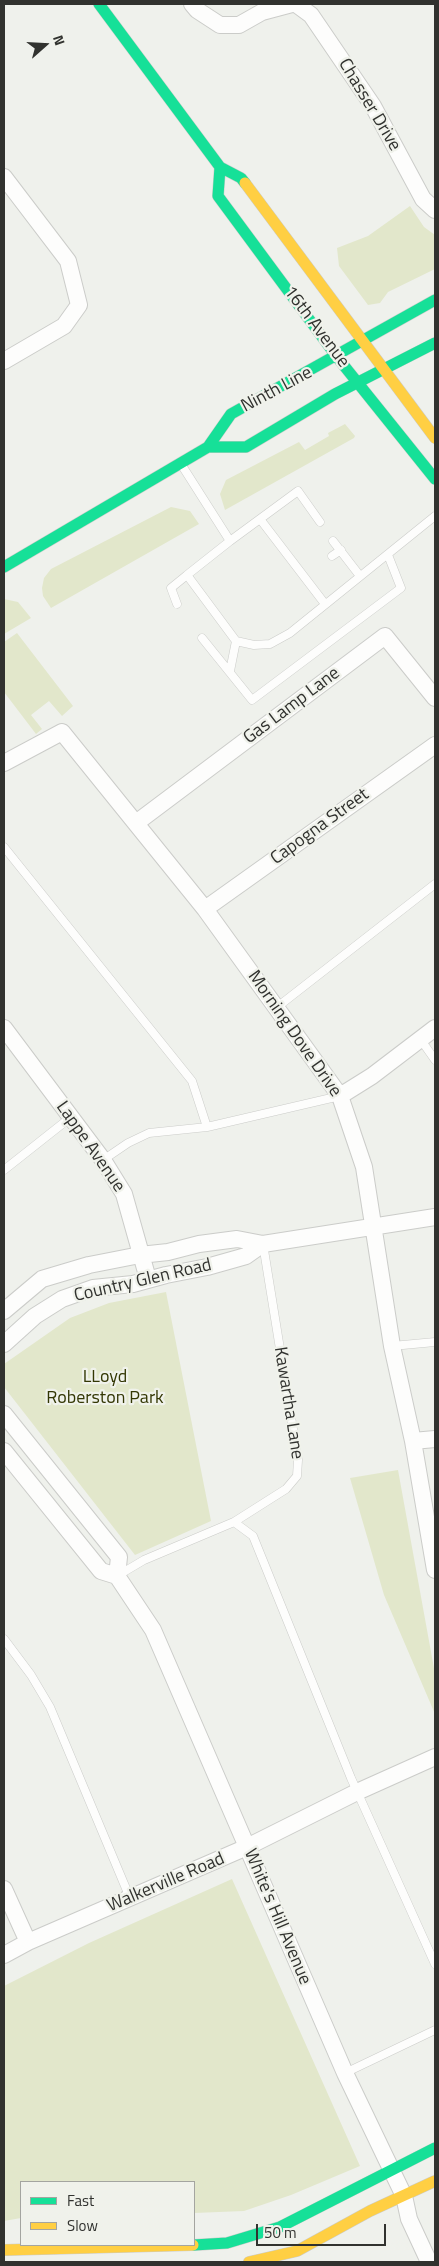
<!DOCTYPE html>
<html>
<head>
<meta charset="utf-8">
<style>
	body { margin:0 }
	#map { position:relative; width:439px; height:2266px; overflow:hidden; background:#eff1ec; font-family:"Titillium Web",sans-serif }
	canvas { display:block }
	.frame { position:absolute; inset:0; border:5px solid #31322f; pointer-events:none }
	.legend { position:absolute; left:20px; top:2181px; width:175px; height:65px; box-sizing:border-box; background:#f0f2eb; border:1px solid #a4a5a0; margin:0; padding:6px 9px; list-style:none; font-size:15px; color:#31322f }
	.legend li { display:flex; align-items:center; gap:10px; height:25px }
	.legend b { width:25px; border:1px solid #a4a5a0 }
	.north { position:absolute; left:20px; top:20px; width:50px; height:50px; -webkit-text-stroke:4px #f0f2eb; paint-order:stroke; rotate:71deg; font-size:14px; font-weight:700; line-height:20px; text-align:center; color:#31322f }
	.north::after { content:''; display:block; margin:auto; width:18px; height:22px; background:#31322f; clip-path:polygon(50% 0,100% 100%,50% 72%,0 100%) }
	.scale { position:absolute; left:256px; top:2224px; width:130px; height:22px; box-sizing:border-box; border:2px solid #31322f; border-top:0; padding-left:6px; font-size:15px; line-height:18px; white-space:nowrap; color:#31322f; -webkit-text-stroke:4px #f0f2eb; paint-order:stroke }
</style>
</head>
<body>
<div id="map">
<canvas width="439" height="2266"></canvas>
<div class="frame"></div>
<ul class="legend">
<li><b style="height:6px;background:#16e098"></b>Fast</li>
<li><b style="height:6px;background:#ffcf43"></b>Slow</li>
</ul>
<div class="north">N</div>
<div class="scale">50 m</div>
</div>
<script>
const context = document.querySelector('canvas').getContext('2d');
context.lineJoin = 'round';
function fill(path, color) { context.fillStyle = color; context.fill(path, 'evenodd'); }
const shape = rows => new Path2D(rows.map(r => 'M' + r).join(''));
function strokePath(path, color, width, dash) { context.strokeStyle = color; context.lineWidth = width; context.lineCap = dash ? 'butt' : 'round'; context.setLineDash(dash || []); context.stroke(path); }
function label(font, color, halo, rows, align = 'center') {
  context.font = font + ' "Titillium Web",sans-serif'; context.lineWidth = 4.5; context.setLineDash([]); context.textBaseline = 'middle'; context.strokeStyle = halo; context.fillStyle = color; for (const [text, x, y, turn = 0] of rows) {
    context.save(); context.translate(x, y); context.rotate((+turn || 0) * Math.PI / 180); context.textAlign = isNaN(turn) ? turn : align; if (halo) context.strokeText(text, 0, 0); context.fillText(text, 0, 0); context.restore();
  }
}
fill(shape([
	[410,206,424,227,435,235,435,269,388,292,380,303,368,305,339,266,337,248,368,236],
	[345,424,355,436,354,438,225,510,220,494,226,480,299,442,305,450,329,436,328,433],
	[171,507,190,511,199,524,51,608,43,596,42,588,44,578,51,569],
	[4,599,18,602,31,618,4,634],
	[17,633,73,706,62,716,49,701,31,715,42,729,36,734,4,692,4,642],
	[166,1292,211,1521,135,1555,4,1387,4,1364,70,1318,109,1303],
	[398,1470,435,1674,435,1714,384,1595,350,1478],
	[232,1879,360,2166,291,2195,244,2211,194,2213,194,2182,21,2182,21,2218,4,2221,4,1986,89,1943]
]), '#e2e7cb');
const lane = shape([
	[181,464,230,541,187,575,236,641,254,645,270,644,290,633,435,516],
	[260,519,325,604],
	[230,541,298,491,320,522],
	[333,541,360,576],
	[332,556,341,550],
	[177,604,171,588,187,575],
	[202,638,252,700,401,588,388,555],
	[230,671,236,641],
	[4,847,192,1081,207,1127],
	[276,1008,435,884],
	[421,1040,435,1060],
	[103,1160,128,1143,149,1133,207,1127,340,1096],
	[4,1170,71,1117],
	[392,1346,435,1342],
	[234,1522,253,1536,351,1778,435,1964],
	[117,1576,144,1560,234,1522,286,1489,297,1476,298,1460,263,1244],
	[4,1639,31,1675,50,1707,130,1898],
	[345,2073,435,2030]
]);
const street = shape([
	[192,4,197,10,220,25,239,25,262,12,292,4],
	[296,4,311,15,373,106,423,199,435,210],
	[4,177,68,261,79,305,64,326,4,361],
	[4,763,62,732,205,909,340,1096,364,1167,392,1346,413,1441,435,1570],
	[136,823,385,636,435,698],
	[205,909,435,745],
	[4,1028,103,1160,124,1194,148,1279],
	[340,1096,372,1076,435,1028],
	[4,1311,42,1279,89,1265,140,1255,168,1252,199,1244,237,1239,263,1244,435,1217],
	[4,1344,35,1316,62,1299,93,1288,133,1284,166,1275,207,1267,246,1256,263,1244],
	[4,1414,119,1557,117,1576],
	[413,1441,435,1439],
	[4,1451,101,1571,117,1576,153,1630,345,2073,404,2196,409,2219,429,2262],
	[4,1889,28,1942],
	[4,1955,28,1942,247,1847,357,1792,435,1757]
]);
const fast = shape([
	[99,4,220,167,241,178,245,183],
	[220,167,218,196,337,357,435,479],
	[208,447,246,447,335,394,435,343],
	[4,567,208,447,231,414,435,300],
	[194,2245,227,2243,280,2227,435,2148]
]);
const slow = shape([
	[245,183,435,438],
	[4,2250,193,2245],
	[249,2262,297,2251,370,2211,435,2181]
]);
strokePath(lane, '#cbccc9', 9);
strokePath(street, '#cbccc9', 18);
strokePath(fast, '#cbccc9', 12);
strokePath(slow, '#cbccc9', 12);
strokePath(lane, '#fdfdfc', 8);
strokePath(street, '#fdfdfc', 16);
strokePath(fast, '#16e098', 11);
strokePath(slow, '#ffcf43', 11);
label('18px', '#31322f', '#f0f2eb', [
	["Chasser Drive",369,105,59],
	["16th Avenue",316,327,53],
	["Ninth Line",277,390,-28],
	["Gas Lamp Lane",292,706,-37],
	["Capogna Street",320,827,-36],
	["Morning Dove Drive",294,1034,55],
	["Lappe Avenue",90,1147,55],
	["Country Glen Road",143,1281,-13],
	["Kawartha Lane",288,1403,81],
	["Walkerville Road",166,1883,-23],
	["White's Hill Avenue",277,1917,67]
]);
label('18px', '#333704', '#f0f2eb', [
	["LLoyd",105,1378],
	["Roberston Park",105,1399]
]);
</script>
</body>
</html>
